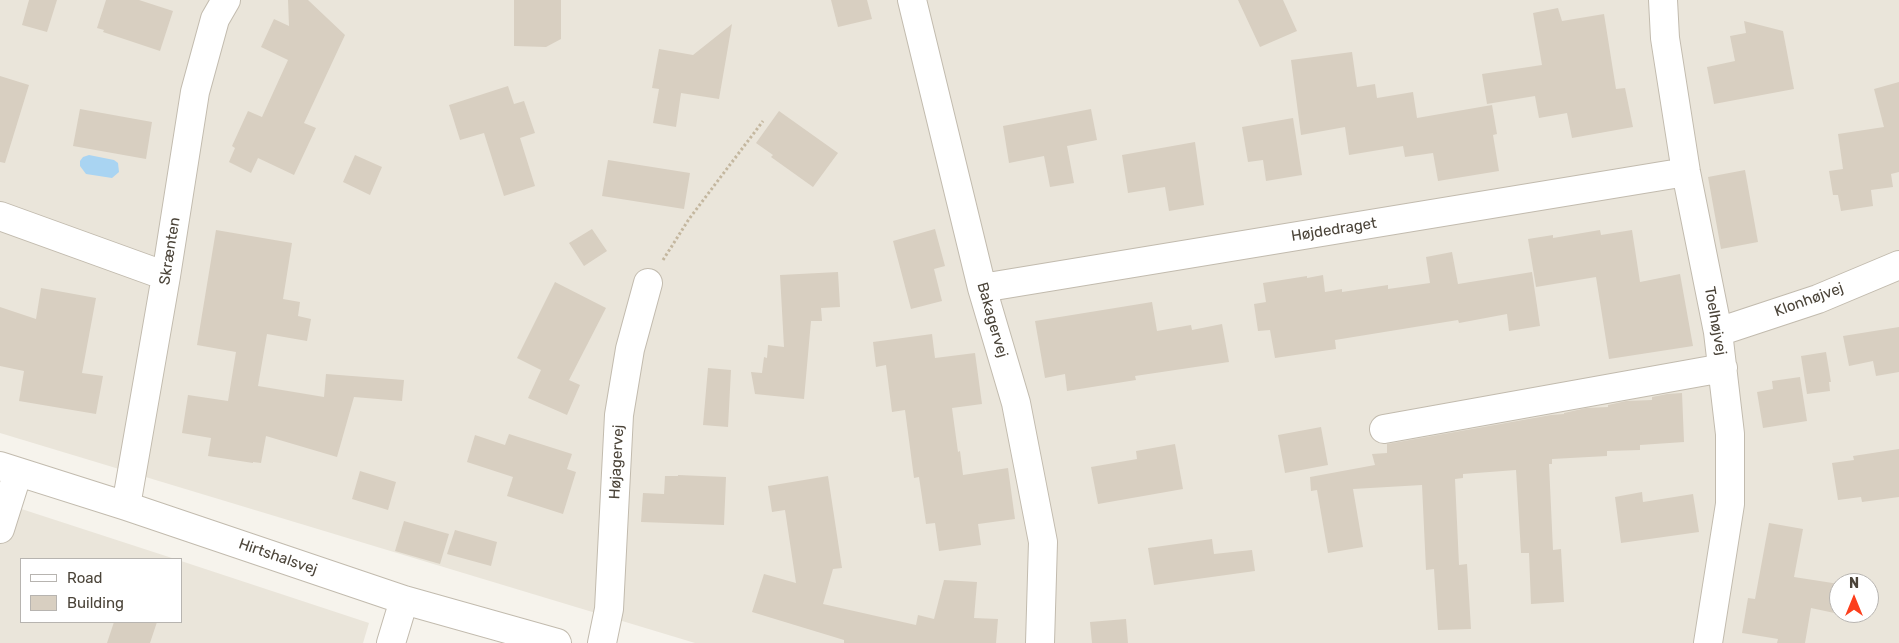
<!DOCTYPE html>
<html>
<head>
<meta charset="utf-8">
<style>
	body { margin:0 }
	#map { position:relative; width:1899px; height:643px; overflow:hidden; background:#f6f3ec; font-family:Rubik,sans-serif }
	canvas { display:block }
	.legend { position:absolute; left:20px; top:558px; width:162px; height:65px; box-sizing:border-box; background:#fff; border:1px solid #b7b4b0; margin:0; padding:6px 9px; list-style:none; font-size:15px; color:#4b4439 }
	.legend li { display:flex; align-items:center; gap:10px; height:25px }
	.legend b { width:25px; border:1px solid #b7b4b0 }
	.north { position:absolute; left:1829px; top:573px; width:50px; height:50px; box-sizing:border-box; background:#fff; border:1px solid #b7b4b0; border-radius:50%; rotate:0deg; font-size:14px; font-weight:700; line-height:20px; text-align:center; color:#4b4439 }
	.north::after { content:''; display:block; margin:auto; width:18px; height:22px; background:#fc3f1d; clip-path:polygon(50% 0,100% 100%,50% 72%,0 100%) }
</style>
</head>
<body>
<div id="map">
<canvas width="1899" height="643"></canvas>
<ul class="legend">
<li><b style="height:6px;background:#fff"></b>Road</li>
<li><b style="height:14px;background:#d8cfc1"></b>Building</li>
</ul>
<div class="north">N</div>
</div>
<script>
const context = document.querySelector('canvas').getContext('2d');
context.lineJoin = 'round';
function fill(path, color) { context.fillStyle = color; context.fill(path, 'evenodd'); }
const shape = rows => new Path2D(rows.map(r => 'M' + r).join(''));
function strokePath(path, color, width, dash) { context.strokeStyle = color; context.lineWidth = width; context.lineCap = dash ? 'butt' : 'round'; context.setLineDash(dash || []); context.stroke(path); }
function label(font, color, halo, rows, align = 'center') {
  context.font = font + ' Rubik,sans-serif'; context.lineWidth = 4.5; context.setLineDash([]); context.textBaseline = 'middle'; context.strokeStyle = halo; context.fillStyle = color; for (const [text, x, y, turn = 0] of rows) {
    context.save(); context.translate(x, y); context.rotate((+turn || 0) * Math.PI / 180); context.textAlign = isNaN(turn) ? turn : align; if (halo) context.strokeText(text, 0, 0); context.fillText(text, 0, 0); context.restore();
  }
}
fill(shape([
	[0,0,1899,0,1899,643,695,643,0,433],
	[1839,583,1869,583,1869,613,1839,613],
	[0,502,175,559,21,559,21,622,181,622,181,561,369,623,363,643,0,643]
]), '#eae5da');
fill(shape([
	[89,155,114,160,118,163,119,172,112,178,86,174,80,166,80,161,83,157]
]), '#a9d4f2');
fill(shape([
	[29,0,57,0,47,32,22,25],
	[106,0,139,0,173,11,160,51,103,32,104,30,97,28],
	[288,0,308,0,345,35,304,123,316,128,294,175,258,158,251,173,229,162,235,148,232,146,248,111,262,117,288,60,261,47,274,19,289,26],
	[514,0,561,0,561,39,546,47,514,46],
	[831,0,867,0,872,19,838,27],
	[1238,0,1283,0,1297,31,1260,47],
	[1558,8,1562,21,1604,14,1616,89,1625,88,1633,127,1572,138,1567,113,1539,118,1535,96,1487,104,1482,74,1542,65,1533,13],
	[1744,21,1783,31,1794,89,1714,104,1707,67,1735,61,1730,36,1746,33],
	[732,24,719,99,681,93,676,127,653,123,659,89,652,88,659,49,693,55],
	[1352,52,1357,87,1375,84,1377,98,1413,92,1417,118,1492,105,1497,134,1493,135,1499,171,1438,181,1433,153,1405,157,1403,146,1349,155,1345,127,1301,135,1291,60],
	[0,76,29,85,5,163,0,162],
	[1899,82,1899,172,1891,174,1893,187,1871,190,1873,206,1841,211,1838,195,1833,195,1829,171,1843,169,1838,134,1884,127,1874,89],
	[508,86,514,104,524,101,535,133,520,138,535,186,504,196,484,133,460,140,449,105],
	[80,109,152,122,146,159,73,146],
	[1091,109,1097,140,1067,146,1074,183,1050,187,1044,156,1009,163,1003,126],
	[779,111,838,153,813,187,771,157,773,155,756,143],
	[1293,118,1302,175,1266,181,1263,160,1248,162,1242,127],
	[1195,142,1204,205,1169,211,1165,187,1128,193,1122,155],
	[355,155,382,167,370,195,343,182],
	[608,160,690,173,684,209,602,196],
	[1745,170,1758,242,1721,249,1708,177],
	[592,229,607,251,584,266,569,243],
	[935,229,945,266,934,269,942,301,911,309,893,241],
	[216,230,292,243,283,299,300,302,298,316,311,319,307,341,267,334,258,386,324,397,326,374,404,380,402,401,354,397,337,457,266,436,261,463,253,462,253,463,208,456,211,438,182,433,188,395,228,401,236,352,197,345],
	[1600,230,1601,235,1632,230,1640,282,1680,274,1693,346,1609,359,1596,277,1536,287,1528,239,1553,235,1553,238],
	[1452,252,1458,284,1532,272,1540,326,1509,331,1507,314,1459,323,1458,320,1335,340,1336,349,1275,358,1270,330,1258,331,1254,304,1266,302,1263,283,1307,276,1307,278,1323,275,1325,292,1342,289,1342,292,1388,285,1388,289,1430,283,1426,257],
	[838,272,840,307,821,308,822,321,811,321,804,399,755,394,751,372,762,373,764,357,767,358,768,345,784,347,780,275],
	[555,282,606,308,569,380,580,385,567,415,528,398,541,370,517,358],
	[41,288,96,298,82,373,103,376,96,414,19,401,24,371,0,366,0,307,36,319],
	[1152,302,1157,331,1191,325,1192,330,1222,324,1229,362,1135,376,1136,380,1067,391,1065,374,1045,378,1035,321],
	[1899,327,1899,372,1876,376,1873,361,1849,366,1843,336],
	[932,334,935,358,975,353,982,404,952,408,958,452,960,451,963,475,1008,468,1015,519,978,524,981,545,939,551,935,523,926,524,919,477,914,478,905,410,892,412,886,365,876,367,873,342],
	[1826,352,1831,382,1829,382,1830,391,1807,394,1801,356],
	[708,368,731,370,728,427,703,425],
	[1800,377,1807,421,1763,428,1757,392,1773,389,1772,381],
	[1682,393,1684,442,1640,445,1640,450,1607,451,1607,456,1552,459,1552,464,1549,464,1553,550,1561,549,1564,602,1531,604,1529,553,1521,553,1516,470,1463,474,1463,478,1455,479,1459,565,1467,564,1471,629,1438,630,1434,569,1426,570,1422,485,1353,489,1363,547,1328,553,1317,490,1311,491,1310,477,1375,465,1372,454,1387,453,1387,444,1551,415,1564,414,1564,413,1586,408,1608,407,1608,405,1626,401,1652,400,1652,397,1667,394],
	[1321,427,1328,465,1285,473,1278,435],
	[509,434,572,454,567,469,576,472,563,514,507,496,513,477,467,462,475,435,505,445],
	[1175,444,1183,489,1098,504,1091,467,1137,459,1136,451],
	[1899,449,1899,497,1862,502,1861,497,1838,500,1832,463,1854,460,1853,456],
	[360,471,396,482,388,510,352,499],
	[678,475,726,477,724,525,641,522,643,493,664,494,665,476,678,476],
	[828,476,842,568,833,569,823,604,916,625,918,615,934,619,944,580,977,582,974,618,998,619,996,643,844,643,844,640,752,612,764,574,796,583,785,510,772,512,768,486],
	[1642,492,1643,502,1693,494,1699,532,1621,543,1615,497],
	[404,521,449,534,440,564,395,551],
	[1769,523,1803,529,1794,577,1839,584,1839,614,1811,608,1805,643,1777,643,1778,639,1742,633,1748,598,1755,599],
	[455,530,497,542,491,566,447,554],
	[1212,539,1214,554,1252,550,1255,571,1154,585,1148,548],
	[1126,619,1128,643,1092,643,1090,622],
	[114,622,157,622,150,643,107,643]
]), '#d8cfc1');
const minor = shape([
	[912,0,982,288,1016,403,1043,542,1040,643],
	[1663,0,1665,38,1686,172,1718,332,1730,434,1730,504,1708,643],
	[0,216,166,276],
	[982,288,1686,172],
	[1718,332,1818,299,1899,265],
	[1384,429,1723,368],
	[0,466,126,506,404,600,557,643],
	[126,506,166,276,195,92,215,19,226,0],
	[0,529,18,472],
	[391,643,404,600],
	[602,643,609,609,619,415,630,349,648,283]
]);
strokePath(minor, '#c2bbae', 30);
strokePath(shape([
	[663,260,689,219,763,121]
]), '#c4b79f', 3, [2.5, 2.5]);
strokePath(minor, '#fff', 28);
label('15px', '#4b4439', '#fff', [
	["Højdedraget",1334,230,-9],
	["Skrænten",170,251,-81],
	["Klonhøjvej",1809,300,-20],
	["Bakagervej",992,320,74],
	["Toelhøjvej",1715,321,80],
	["Højagervej",617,462,-87],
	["Hirtshalsvej",278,557,19]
]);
</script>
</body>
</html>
